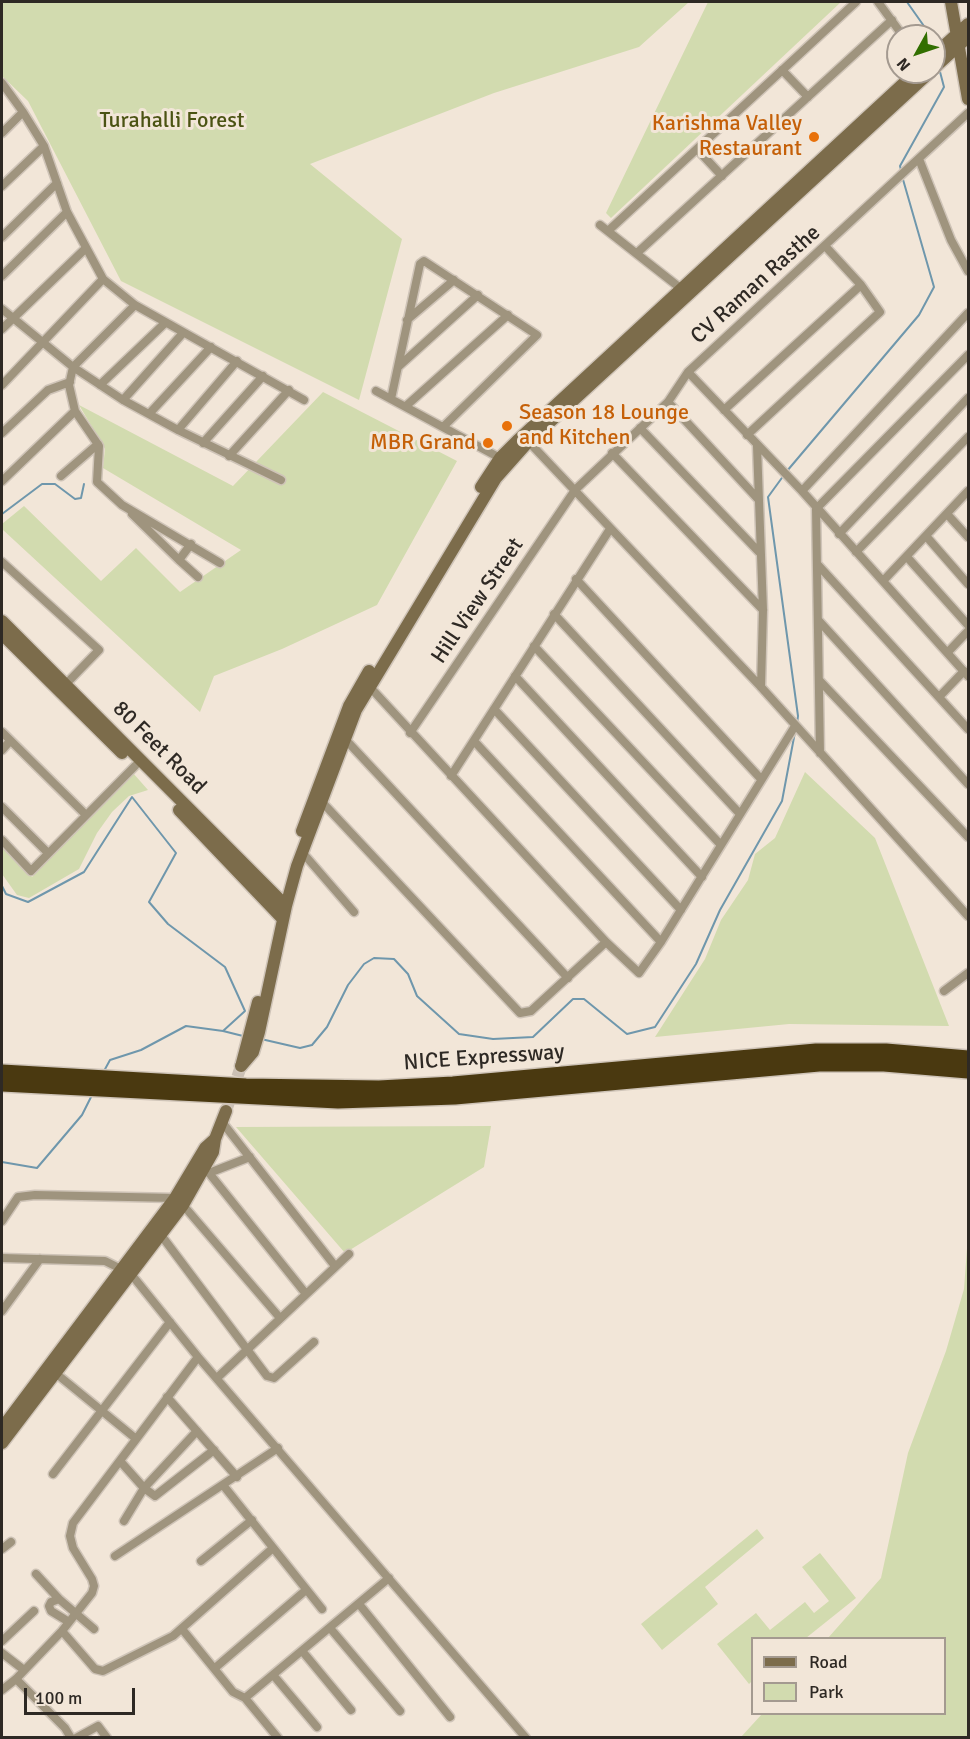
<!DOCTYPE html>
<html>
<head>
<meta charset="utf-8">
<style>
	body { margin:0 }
	#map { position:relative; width:970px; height:1739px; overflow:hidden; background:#f2e6d8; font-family:Signika,sans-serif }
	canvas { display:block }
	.frame { position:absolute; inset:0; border:3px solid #2e2924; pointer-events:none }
	.legend { position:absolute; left:751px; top:1637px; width:195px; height:78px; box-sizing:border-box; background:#f2e6d8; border:2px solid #a49a90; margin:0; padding:8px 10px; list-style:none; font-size:18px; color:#2e2924 }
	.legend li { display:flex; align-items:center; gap:12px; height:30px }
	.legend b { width:30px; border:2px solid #a49a90 }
	.north { position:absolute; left:886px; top:24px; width:60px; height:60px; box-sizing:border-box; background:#f2e6d8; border:2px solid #a49a90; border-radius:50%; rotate:230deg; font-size:16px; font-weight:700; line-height:24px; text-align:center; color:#2e2924 }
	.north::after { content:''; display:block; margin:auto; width:21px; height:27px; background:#326f00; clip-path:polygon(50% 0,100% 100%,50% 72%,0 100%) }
	.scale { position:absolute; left:24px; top:1688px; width:111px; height:27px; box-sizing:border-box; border:3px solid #2e2924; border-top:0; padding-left:8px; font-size:18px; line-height:21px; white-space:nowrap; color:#2e2924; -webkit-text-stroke:4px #f2e6d8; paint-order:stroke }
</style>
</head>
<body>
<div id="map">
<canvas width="970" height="1739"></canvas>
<div class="frame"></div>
<ul class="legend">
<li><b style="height:8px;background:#7c6c4b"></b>Road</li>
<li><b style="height:16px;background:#d2dbaf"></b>Park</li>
</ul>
<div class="north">N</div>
<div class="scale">100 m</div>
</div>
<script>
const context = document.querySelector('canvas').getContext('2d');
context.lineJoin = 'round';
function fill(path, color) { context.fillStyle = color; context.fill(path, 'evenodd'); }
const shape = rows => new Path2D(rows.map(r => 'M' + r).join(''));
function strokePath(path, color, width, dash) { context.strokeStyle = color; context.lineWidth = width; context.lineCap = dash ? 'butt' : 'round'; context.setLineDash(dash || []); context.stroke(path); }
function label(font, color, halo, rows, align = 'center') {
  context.font = font + ' Signika,sans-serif'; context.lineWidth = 6; context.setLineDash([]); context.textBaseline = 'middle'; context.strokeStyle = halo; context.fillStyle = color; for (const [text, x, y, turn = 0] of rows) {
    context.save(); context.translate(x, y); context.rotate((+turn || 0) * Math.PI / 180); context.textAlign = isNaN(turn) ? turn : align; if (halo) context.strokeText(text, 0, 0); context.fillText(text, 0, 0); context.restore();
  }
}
fill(shape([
	[2,2,689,2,639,47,494,93,310,164,402,239,359,400,121,281,28,101,2,76],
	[708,2,841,2,611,218,606,213],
	[323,392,457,461,377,605,282,649,214,676,200,712,2,529,2,524,24,506,101,581,136,548,180,592,241,550,103,468,105,449,79,405,233,486],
	[805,772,875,838,949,1026,789,1024,655,1037,705,959,721,920,748,880,755,854,775,838],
	[133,773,148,790,129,796,112,812,97,833,79,869,29,898,17,895,2,874,2,847,32,877],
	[491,1126,484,1167,345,1253,236,1127],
	[968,1235,968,1737,741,1737,762,1714,944,1714,944,1638,828,1638,881,1578,908,1453,946,1351,964,1289],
	[757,1529,764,1538,705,1587,718,1604,662,1650,641,1624],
	[820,1553,856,1598,806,1638,752,1638,752,1681,749,1684,717,1644,756,1613,770,1630,805,1602,814,1613,829,1601,802,1567]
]), '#d2dbaf');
strokePath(shape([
	[907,2,931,36],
	[901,170,900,166,944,87,939,68],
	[787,471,919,315,934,287,902,176],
	[784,475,768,497,798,716,797,724],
	[2,514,42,484,55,484,75,499,81,498,84,484],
	[2,886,6,894,28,902,84,872,132,797,176,853,149,902,168,924,225,967,245,1011,223,1031,186,1026,141,1050,110,1060,104,1071],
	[223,1031,243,1036],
	[261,1039,300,1048,312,1045,327,1027,348,985,364,964,374,958,394,959,408,974,417,996,459,1034,493,1039,533,1037,573,999,584,999,627,1034,655,1027,696,964,720,910,782,801,795,732],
	[2,1162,37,1168,82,1115,92,1095]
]), '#6f97ac', 2);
strokePath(shape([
	[226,1111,241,1066]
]), '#cbc0b4', 12, [12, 6]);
const street = shape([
	[878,2,903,36],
	[782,70,808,97],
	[2,83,23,112,44,146,67,212,103,279,135,305,304,400],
	[2,133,23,112],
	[697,149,722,176],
	[919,159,951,240,968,271],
	[2,186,44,146],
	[600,225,684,291],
	[608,231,856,2],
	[2,237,57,183],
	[637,253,892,20],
	[2,276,67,212],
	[135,305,73,367,69,385,75,411,99,446,97,482,122,505,220,563],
	[2,309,73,367,123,400,178,430,281,480],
	[407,320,454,280],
	[2,329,86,248],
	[398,367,478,295],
	[688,372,802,491,968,676],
	[2,385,103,279],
	[100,385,165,323],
	[376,391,500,458],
	[391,399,420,264,424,261,537,335,443,427],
	[123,400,183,333],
	[668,402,758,499],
	[406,406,508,315],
	[724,410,861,285],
	[149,414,211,347],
	[640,428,759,552],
	[178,430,237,361],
	[2,433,48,390,70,382],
	[747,435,880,312,861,285,826,247],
	[526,439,761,687,968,916],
	[203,443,263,376],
	[757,446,763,610,761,687],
	[612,453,763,610],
	[229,456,289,390],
	[61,476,98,444],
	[2,481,75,411],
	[802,491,968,313],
	[132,514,179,560,191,544],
	[947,514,968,537],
	[839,534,968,398],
	[926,536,968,584],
	[856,552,968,437],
	[907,557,968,625],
	[179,560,198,577],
	[2,562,99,650,65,685],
	[818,565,968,729],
	[576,579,761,779],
	[883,581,968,491],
	[554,614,740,814],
	[819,621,968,784],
	[534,646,721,845],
	[948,652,968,631],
	[515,676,702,877],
	[819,680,968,837],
	[368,685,606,942,639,973,661,942,795,726],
	[939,697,964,671],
	[494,709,681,910],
	[2,732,86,815],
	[410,733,575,490,668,402,688,372,968,113],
	[345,739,568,978],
	[474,741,661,942],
	[2,750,10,741],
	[820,753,816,509,968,355],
	[451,776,610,529],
	[321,801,520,1013,531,1011,606,942],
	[2,807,48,853],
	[2,840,31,871,135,766],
	[302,852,354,912],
	[944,991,968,973],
	[222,1122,335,1266],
	[205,1168,306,1294],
	[209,1173,250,1157],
	[183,1205,280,1318],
	[2,1221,18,1197,35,1195,175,1198],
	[161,1235,267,1376,274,1378,314,1342],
	[2,1258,105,1261,131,1274,198,1357,526,1738],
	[2,1311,40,1259],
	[53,1371,135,1438],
	[217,1378,349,1254],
	[167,1397,237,1477],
	[120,1461,144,1488,155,1496,214,1450],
	[53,1474,170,1322],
	[223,1485,322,1609],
	[124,1521,144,1488,197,1431],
	[2,1549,11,1542],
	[115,1556,278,1448],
	[201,1561,252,1520],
	[36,1574,59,1599,51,1602,49,1606,51,1611,69,1622],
	[59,1599,94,1629],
	[359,1604,450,1717],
	[330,1628,400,1711],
	[182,1629,233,1692,245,1698,389,1578],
	[62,1631,95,1669,103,1671,173,1636,273,1548],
	[2,1641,34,1611],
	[303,1652,351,1710],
	[2,1653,24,1670],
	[215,1668,306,1590],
	[274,1676,317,1727],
	[16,1679,65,1728,71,1738],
	[2,1690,16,1679,62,1631,92,1593,94,1586,92,1579,73,1548,70,1536,73,1523,198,1357],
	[245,1698,278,1738],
	[76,1738,98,1726,107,1738]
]);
const secondary = shape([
	[951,2,968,99],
	[934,55,968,24],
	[934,68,968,37],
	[481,487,500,458,517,441,916,72],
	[2,621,286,906],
	[2,634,122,753],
	[179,810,283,919],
	[302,831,349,706,369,671],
	[242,1063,258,1002],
	[241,1066,253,1052,259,1032,286,906,297,866,356,710,496,478,528,442,930,72],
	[2,1428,175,1198,205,1148,215,1139],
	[2,1443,183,1205,213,1152,215,1139,226,1111]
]);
const highway = shape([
	[2,1072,246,1086,379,1088,453,1084,816,1051,886,1051,968,1058],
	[2,1084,338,1101,455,1097,819,1064,884,1064,968,1071]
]);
strokePath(street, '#cfc4b8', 11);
strokePath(secondary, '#cfc4b8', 15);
strokePath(highway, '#cfc4b8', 18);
strokePath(street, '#9f947e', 8);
strokePath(secondary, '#7c6c4b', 12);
strokePath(highway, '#4a3910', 15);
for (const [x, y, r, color] of [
	[814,137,6,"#e8710a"],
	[507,426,6,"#e8710a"],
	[488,443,6,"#e8710a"]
]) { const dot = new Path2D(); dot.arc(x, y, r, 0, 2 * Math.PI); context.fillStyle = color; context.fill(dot); strokePath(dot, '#f2e6d8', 2); }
label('22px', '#4b5313', '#f2e6d8', [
	["Turahalli Forest",172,121]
]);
label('22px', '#c56008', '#f2e6d8', [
	["Karishma Valley",802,124],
	["Restaurant",802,149],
	["Season 18 Lounge",519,413,"left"],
	["and Kitchen",519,438,"left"],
	["MBR Grand",476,443]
], 'right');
label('22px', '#2e2924', '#f2e6d8', [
	["CV Raman Rasthe",756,285,-42],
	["Hill View Street",478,601,-56],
	["80 Feet Road",159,748,45],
	["NICE Expressway",484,1058,-4]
]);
</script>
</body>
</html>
